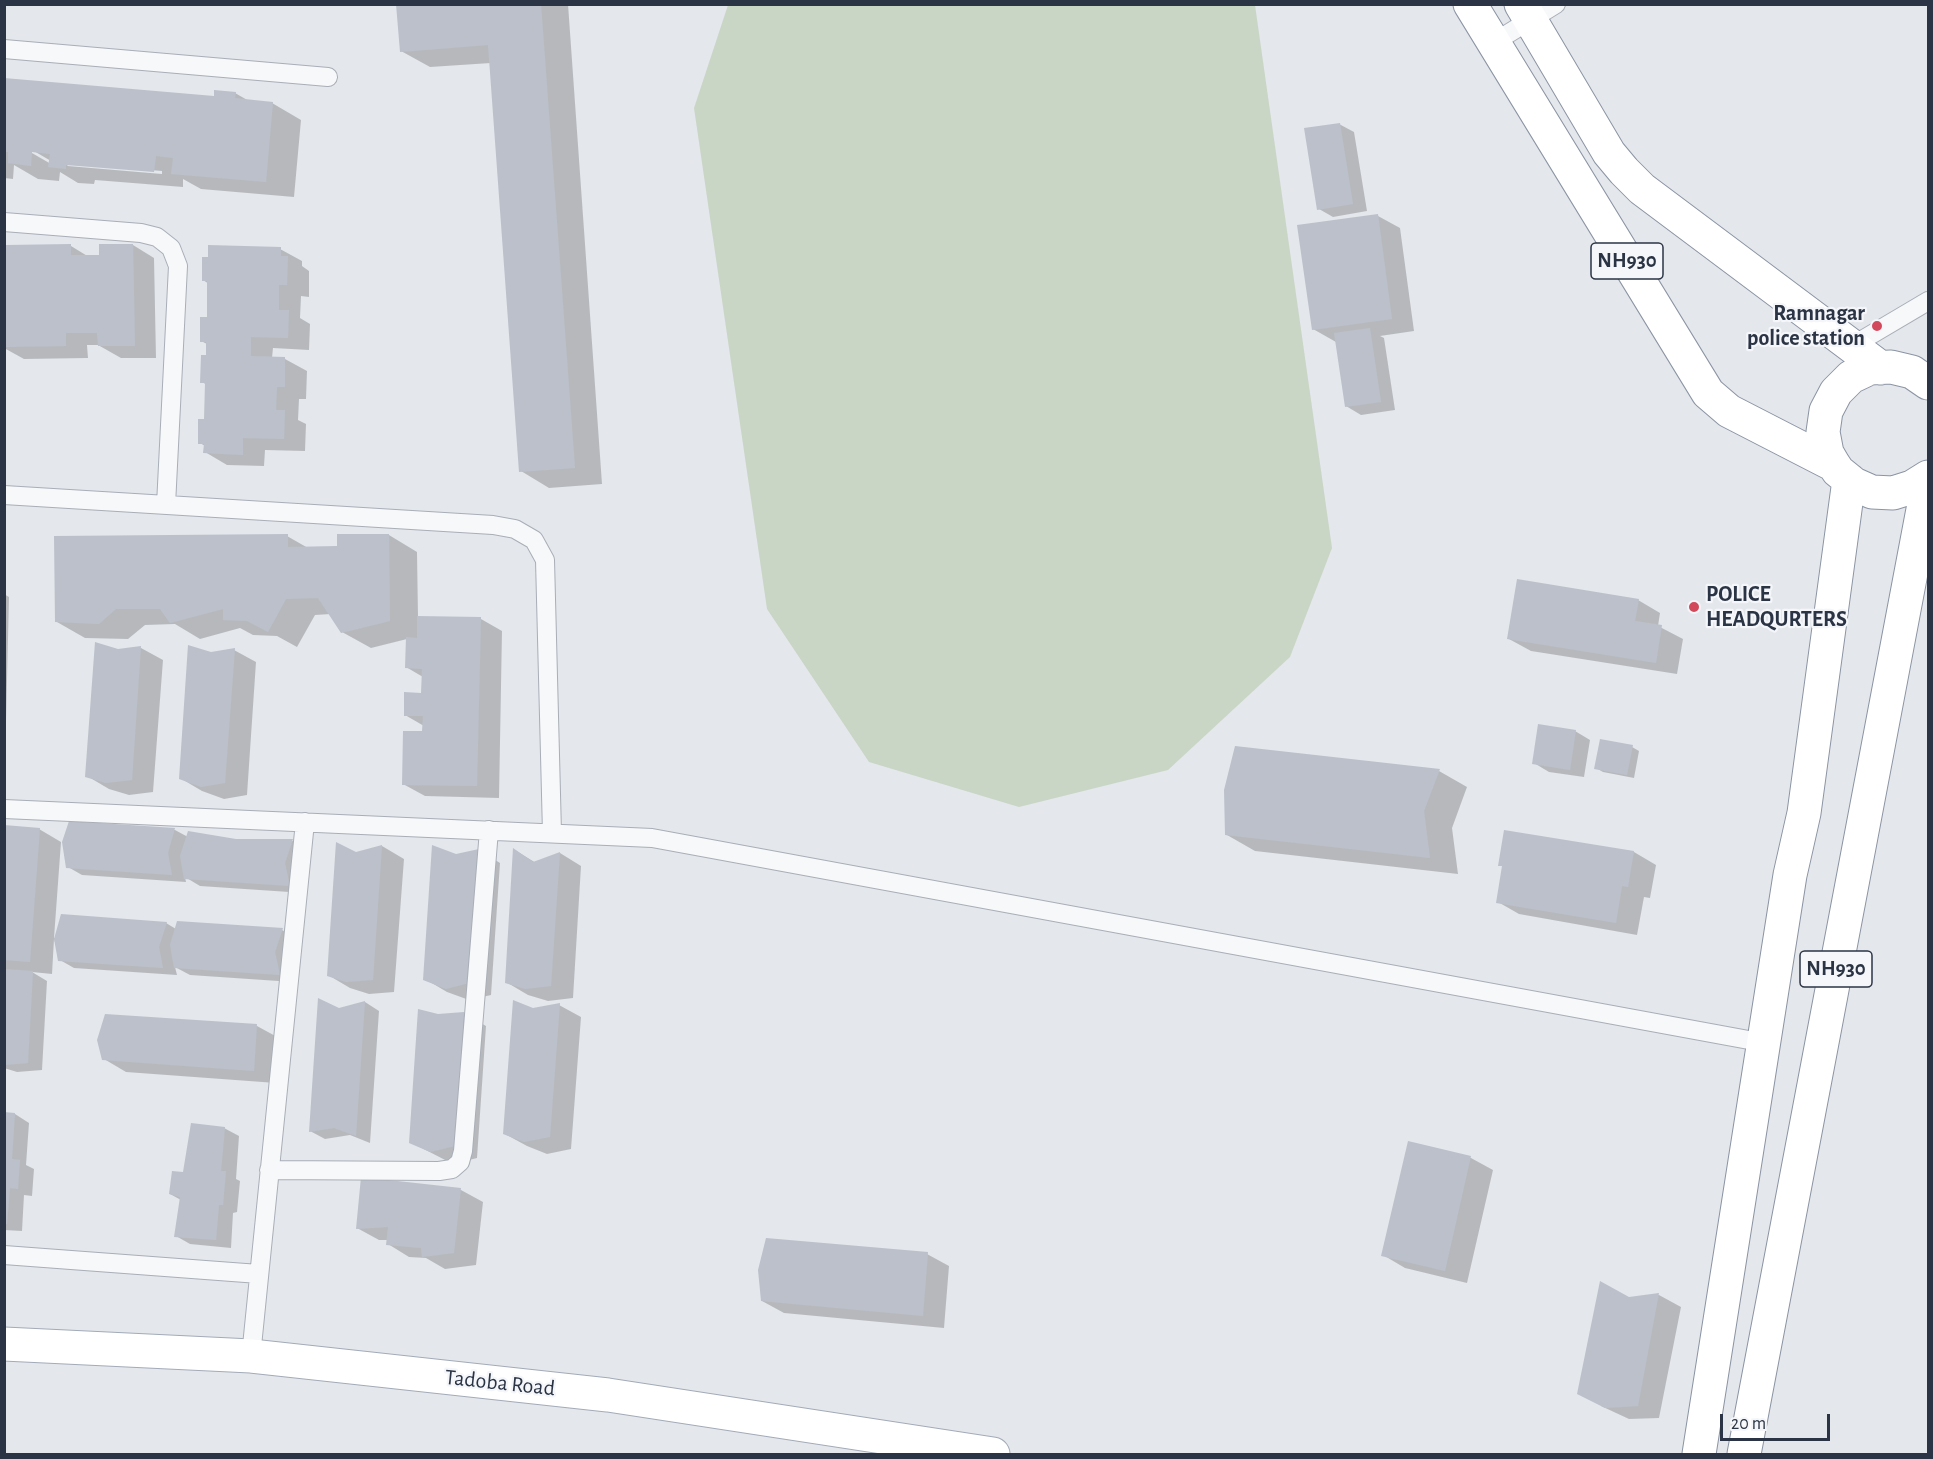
<!DOCTYPE html>
<html>
<head>
<meta charset="utf-8">
<style>
	body { margin:0 }
	#map { position:relative; width:1933px; height:1459px; overflow:hidden; background:#e4e7ec; font-family:"Alegreya Sans",sans-serif }
	canvas { display:block }
	.frame { position:absolute; inset:0; border:6px solid #2b3445; pointer-events:none }
	.scale { position:absolute; left:1720px; top:1414px; width:110px; height:27px; box-sizing:border-box; border:3px solid #2b3445; border-top:0; padding-left:8px; font-size:18px; line-height:21px; white-space:nowrap; color:#2b3445; -webkit-text-stroke:4px #f4f6f9; paint-order:stroke }
</style>
</head>
<body>
<div id="map">
<canvas width="1933" height="1459"></canvas>
<div class="frame"></div>
<div class="scale">20 m</div>
</div>
<script>
const context = document.querySelector('canvas').getContext('2d');
context.lineJoin = 'round';
function fill(path, color) { context.fillStyle = color; context.fill(path, 'evenodd'); }
const shape = rows => new Path2D(rows.map(r => 'M' + r).join(''));
function strokePath(path, color, width, dash) { context.strokeStyle = color; context.lineWidth = width; context.lineCap = dash ? 'butt' : 'round'; context.setLineDash(dash || []); context.stroke(path); }
function label(font, color, halo, rows, align = 'center') {
  context.font = font + ' "Alegreya Sans",sans-serif'; context.lineWidth = 4.5; context.setLineDash([]); context.textBaseline = 'middle'; context.strokeStyle = halo; context.fillStyle = color; for (const [text, x, y, turn = 0] of rows) {
    context.save(); context.translate(x, y); context.rotate((+turn || 0) * Math.PI / 180); context.textAlign = isNaN(turn) ? turn : align; if (halo) context.strokeText(text, 0, 0); context.fillText(text, 0, 0); context.restore();
  }
}
fill(shape([
	[728,5,1255,5,1332,548,1290,657,1168,770,1019,807,869,762,767,609,694,108]
]), '#c9d6c5');
fill(shape([
	[397,4,568,4,602,484,549,488,521,471,491,63,430,67,401,51],
	[4,80,215,98,235,93,249,101,272,103,301,120,294,197,201,189,183,179,183,187,95,180,94,184,78,183,60,172,59,181,38,179,14,165,13,179,4,178],
	[27,147,51,161,51,164,25,149],
	[65,163,162,171,162,174,68,166],
	[1339,124,1354,132,1367,211,1333,217,1319,209],
	[1378,216,1400,228,1414,331,1380,336,1384,338,1395,410,1361,415,1346,406,1336,342,1313,329],
	[133,245,154,258,156,358,121,358,98,345,87,345,88,358,24,359,4,348,4,261,71,246,89,257,101,256],
	[280,249,302,261,302,266,309,271,309,297,301,296,300,318,310,324,309,350,273,348,272,358,285,359,307,371,306,399,299,399,298,420,306,424,305,451,265,450,264,466,227,465,205,452,205,446,200,443,205,420,207,385,202,382,208,356,207,344,201,341,208,319,209,284,203,280],
	[389,535,417,552,418,617,481,619,502,631,499,798,425,796,403,784,424,733,424,726,405,715,422,694,423,677,406,667,407,639,371,648,342,632,331,614,315,615,297,647,277,636,253,635,240,628,200,639,175,624,145,625,128,639,85,638,57,622,287,536,308,548,338,548],
	[4,594,9,597,5,764,4,764],
	[1638,600,1660,613,1658,626,1683,639,1677,674,1531,651,1509,639],
	[141,648,163,660,153,792,129,795,109,789,87,776,118,651],
	[234,650,256,662,247,795,224,799,202,791,180,778,211,653],
	[1575,731,1590,740,1584,777,1549,772,1534,763],
	[1632,747,1639,751,1634,778,1603,772,1596,768],
	[1439,771,1467,787,1452,828,1458,874,1255,851,1227,835],
	[70,823,175,830,188,837,236,840,293,841,307,849,304,893,200,886,185,877,186,882,82,875,68,867],
	[4,827,39,829,61,842,54,938,166,923,176,929,282,930,297,938,293,982,190,975,175,967,177,975,74,968,60,960,54,939,52,974,32,972,47,981,42,1070,17,1072,4,1068],
	[1505,832,1634,852,1656,865,1650,898,1644,897,1637,935,1519,914,1498,902,1503,867,1500,865],
	[382,846,404,859,394,992,369,994,350,988,328,975,356,854],
	[479,850,500,863,491,995,469,1000,447,992,425,979,456,856],
	[515,850,536,863,560,853,581,866,573,998,548,1001,528,995,506,982],
	[365,1002,379,1011,370,1143,350,1135,325,1139,310,1131,338,1010],
	[559,1005,581,1017,571,1149,547,1154,527,1146,505,1134,532,1010],
	[464,1013,486,1026,477,1158,453,1164,410,1142,438,1015],
	[106,1016,257,1026,279,1038,276,1083,126,1072,104,1059],
	[4,1114,15,1114,29,1123,26,1165,34,1169,32,1196,24,1195,22,1231,4,1230],
	[224,1128,239,1136,236,1179,240,1181,237,1212,233,1213,231,1248,190,1244,176,1236,181,1200,170,1194],
	[1409,1143,1471,1158,1493,1170,1467,1283,1405,1268,1383,1255],
	[362,1178,461,1190,483,1202,476,1265,445,1269,426,1258,409,1257,388,1244,388,1240,379,1240,357,1228],
	[927,1254,949,1266,944,1328,784,1313,762,1301],
	[1659,1295,1681,1307,1659,1418,1629,1419,1601,1406,1629,1298]
]), '#0003');
fill(shape([
	[396,4,541,4,575,468,519,472,488,45,400,52],
	[4,78,214,96,214,90,236,92,235,98,273,102,266,182,171,174,173,158,156,156,154,172,66,165,66,169,48,167,50,154,32,152,31,166,8,163,8,152,4,152],
	[1340,123,1353,204,1317,210,1304,128],
	[1378,214,1392,319,1312,330,1297,225],
	[71,244,71,255,99,255,99,244,133,244,135,346,98,346,97,333,66,333,66,346,5,347,6,245],
	[208,245,281,247,281,256,288,256,287,285,279,285,279,310,289,310,288,338,251,337,251,356,285,357,285,387,277,387,276,410,285,410,284,439,243,438,243,455,203,453,204,444,198,444,198,419,204,419,205,383,200,383,201,355,206,355,206,342,200,342,200,317,207,317,207,281,202,281,202,257,208,257],
	[1370,328,1381,402,1345,407,1334,333],
	[288,534,288,547,337,546,337,534,389,534,390,621,341,633,318,598,286,599,268,632,247,621,223,620,223,609,170,623,160,609,116,609,99,624,55,622,54,536],
	[1517,579,1639,599,1635,621,1662,625,1656,663,1507,639],
	[417,616,481,617,477,786,402,785,403,731,422,731,423,716,404,716,404,692,421,693,422,669,405,668,406,637,417,638],
	[95,642,118,649,141,646,132,780,106,783,85,777],
	[188,645,211,652,235,648,225,783,201,787,179,779],
	[1538,724,1576,730,1570,770,1532,764],
	[1600,739,1633,745,1627,775,1594,769],
	[1235,746,1440,769,1424,811,1430,858,1225,835,1224,790],
	[69,821,175,828,168,853,172,875,66,868,62,842],
	[4,825,40,828,30,962,4,960],
	[1504,830,1634,851,1628,887,1622,886,1616,923,1496,903,1502,866,1498,866],
	[188,831,236,839,293,839,285,863,290,886,184,879,180,856],
	[336,842,356,852,382,845,373,980,346,982,327,976],
	[432,845,456,854,479,849,469,983,446,989,423,980],
	[513,848,533,862,560,852,551,986,525,989,505,983],
	[61,914,167,922,159,947,163,968,58,961,54,939],
	[177,921,283,928,275,952,280,975,174,968,170,945],
	[4,969,33,971,28,1063,4,1065],
	[318,998,339,1008,365,1001,356,1136,334,1128,309,1132],
	[513,1000,533,1008,560,1003,550,1137,524,1142,503,1134],
	[418,1009,438,1014,464,1012,455,1146,430,1152,409,1143],
	[105,1014,257,1024,254,1071,102,1060,97,1040],
	[4,1112,15,1113,12,1159,20,1160,18,1189,10,1188,7,1224,4,1224],
	[191,1123,225,1127,221,1171,226,1171,223,1205,219,1205,216,1240,174,1237,180,1197,169,1194,172,1171,183,1172],
	[1408,1141,1471,1156,1445,1271,1381,1256],
	[361,1177,461,1188,454,1253,422,1257,421,1248,386,1245,388,1227,356,1229],
	[766,1238,928,1252,923,1316,761,1301,758,1270],
	[1600,1281,1629,1297,1659,1293,1638,1406,1605,1408,1577,1394]
]), '#bbc0ca');
const lane = shape([
	[1493,43,1556,4],
	[4,49,328,77],
	[4,222,141,233,157,237,171,248,178,266,166,505],
	[1852,346,1928,301],
	[4,495,493,525,515,529,534,540,545,560,552,833],
	[4,809,652,838,1765,1043],
	[269,1170,439,1171,452,1169,460,1162,463,1151,489,830],
	[4,1255,259,1274],
	[251,1356,305,822]
]);
const primary = shape([
	[4,1344,251,1356,608,1395,993,1454]
]);
const highway = shape([
	[1470,4,1708,393,1729,411,1834,465],
	[1521,4,1609,153,1624,171,1642,189,1881,368],
	[1928,383,1912,372,1891,367,1870,368,1851,377,1836,392,1826,411,1823,432,1827,453,1834,465,1838,471,1854,484,1872,492,1893,493,1912,487,1928,477],
	[1699,1454,1790,875,1804,813,1849,480],
	[1744,1454,1928,483]
]);
strokePath(lane, '#a9aeb7', 20);
strokePath(primary, '#a3abb8', 35);
strokePath(highway, '#8b94a3', 35);
strokePath(lane, '#f7f8fa', 18);
strokePath(primary, '#fff', 33);
strokePath(highway, '#fff', 33);
for (const [x, y, r, color] of [
	[1877,326,6,"#d1495b"],
	[1694,607,6,"#d1495b"]
]) { const dot = new Path2D(); dot.arc(x, y, r, 0, 2 * Math.PI); context.fillStyle = color; context.fill(dot); strokePath(dot, '#f4f6f9', 2); }
for (const [x, y, w] of [
	[1627,261,72],
	[1836,969,72]
]) { const box = new Path2D(); box.roundRect(x - w / 2, y - 18, w, 36, 4.5); context.fillStyle = '#f4f6f9'; context.fill(box); strokePath(box, '#2b3445', 1.5); }
label('bold 21px', '#2b3445', null, [
	["NH930",1627,261],
	["NH930",1836,969]
]);
label('bold 22px', '#2b3445', '#f4f6f9', [
	["Ramnagar",1865,313],
	["police station",1865,338],
	["POLICE",1706,594,"left"],
	["HEADQURTERS",1706,619,"left"]
], 'right');
label('22px', '#2b3445', '#f4f6f9', [
	["Tadoba Road",500,1383,6]
]);
</script>
</body>
</html>
